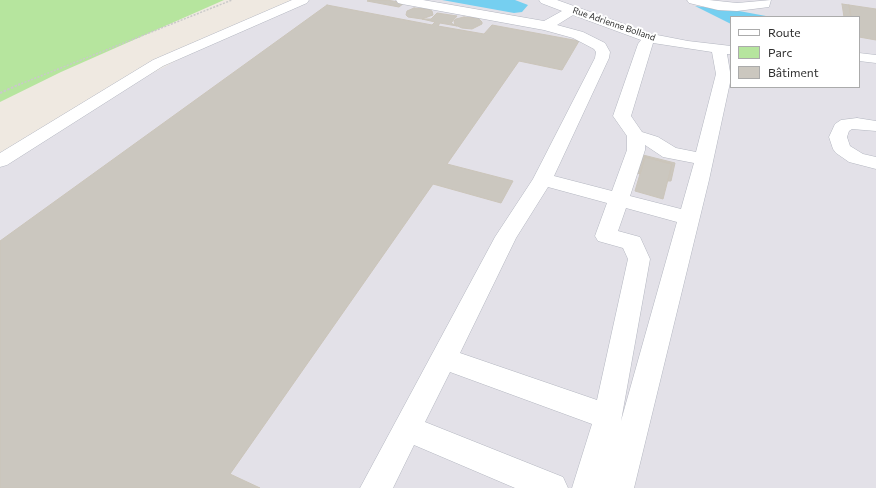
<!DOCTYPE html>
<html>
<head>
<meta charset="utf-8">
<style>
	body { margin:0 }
	#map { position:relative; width:876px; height:488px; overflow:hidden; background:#efe9e1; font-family:Commissioner,sans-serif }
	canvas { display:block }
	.legend { position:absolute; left:730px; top:16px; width:130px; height:72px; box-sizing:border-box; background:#fff; border:1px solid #ababab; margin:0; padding:5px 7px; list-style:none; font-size:12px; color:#2e2e2e }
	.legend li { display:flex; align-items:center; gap:8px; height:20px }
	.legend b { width:20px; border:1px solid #ababab }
</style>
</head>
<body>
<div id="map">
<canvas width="876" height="488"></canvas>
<ul class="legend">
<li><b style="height:5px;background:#fff"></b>Route</li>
<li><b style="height:11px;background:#b6e59e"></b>Parc</li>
<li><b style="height:11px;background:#cbc7bf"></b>Bâtiment</li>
</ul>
</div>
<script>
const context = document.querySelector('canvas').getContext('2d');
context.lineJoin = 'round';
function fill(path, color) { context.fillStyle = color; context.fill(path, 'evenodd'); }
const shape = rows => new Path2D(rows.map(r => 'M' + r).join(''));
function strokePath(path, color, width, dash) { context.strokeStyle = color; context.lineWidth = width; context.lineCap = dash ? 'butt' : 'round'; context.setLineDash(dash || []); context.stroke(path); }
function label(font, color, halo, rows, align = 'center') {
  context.font = font + ' Commissioner,sans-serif'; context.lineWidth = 4; context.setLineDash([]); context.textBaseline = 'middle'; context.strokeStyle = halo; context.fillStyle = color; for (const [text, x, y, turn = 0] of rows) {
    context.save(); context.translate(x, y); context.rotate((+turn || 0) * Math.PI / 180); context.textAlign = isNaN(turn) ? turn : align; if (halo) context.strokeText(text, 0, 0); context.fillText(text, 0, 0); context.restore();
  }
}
fill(shape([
	[292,0,876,0,876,488,0,488,0,153],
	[731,17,859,17,859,87,731,87]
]), '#e3e1e8');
fill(shape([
	[0,0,224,0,61,72,0,102]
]), '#b6e59e');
fill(shape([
	[442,0,515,0,528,5,522,12,514,13],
	[695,6,739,11,766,16,766,17,731,17,731,24]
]), '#75cff0');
const building = shape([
	[369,0,387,0,404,3,399,7,367,1,369,0],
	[842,4,849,5,851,17,844,17,842,4],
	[327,5,432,25,435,22,422,19,431,19,437,13,457,16,451,23,457,26,440,23,438,26,484,34,492,25,579,41,562,70,519,61,447,164,513,181,501,203,433,184,230,474,260,488,0,488,0,241,327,5],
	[849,5,876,9,876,40,859,37,859,17,851,17,849,5],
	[414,8,428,9,432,11,433,15,422,19,408,17,406,15,407,11,414,8],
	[464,17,478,18,482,22,482,24,472,29,462,28,455,25,454,21,456,19,464,17],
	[643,155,675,163,671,181,668,181,672,164,645,157,640,174,637,173,643,155],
	[645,157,672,164,663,199,635,191,645,157]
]);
fill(building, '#cbc7bf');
strokePath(building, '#cbc5ba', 1);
const minor = shape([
	[292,0,309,0,307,3,163,66,7,165,0,167,0,153,153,60,292,0],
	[396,0,423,0,544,21,562,11,541,3,539,0,557,0,652,34,688,41,731,46,731,54,727,54,731,78,709,180,634,488,572,488,592,424,450,372,425,422,563,477,568,488,515,488,414,445,393,488,360,488,495,237,533,179,595,58,596,52,594,49,573,38,544,30,402,4,398,3,396,0],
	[573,15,641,40,638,44,613,116,627,136,627,150,612,191,554,176,609,58,610,52,605,43,583,32,557,25,573,15],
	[653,43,712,52,716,74,696,152,676,148,658,137,642,132,631,116,653,43],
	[645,145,663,157,694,163,681,209,630,196,645,150,645,145],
	[548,187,607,203,595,236,598,241,623,248,628,259,597,400,460,353,516,238,548,187],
	[626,208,677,222,621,421,650,259,640,237,618,231,626,208],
	[687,0,709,0,737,3,771,0,769,7,737,11,718,10,689,3,687,0],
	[859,53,876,55,876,63,859,61,859,53],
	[857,118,876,121,876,131,852,129,849,131,847,137,850,146,863,154,876,157,876,169,849,162,836,153,833,149,829,137,835,124,841,120,857,118]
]);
strokePath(minor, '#b4b7c1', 1);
strokePath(shape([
	[18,85,232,0]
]), '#c9c9c9', 1.5, [2, 1.5]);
strokePath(shape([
	[0,93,20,84]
]), '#c9c9c9', 2, [2.5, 1.5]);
fill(minor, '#fff');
label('9px', '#2e2e2e', '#fff', [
	["Rue Adrienne Bolland",614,24,19]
]);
</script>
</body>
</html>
